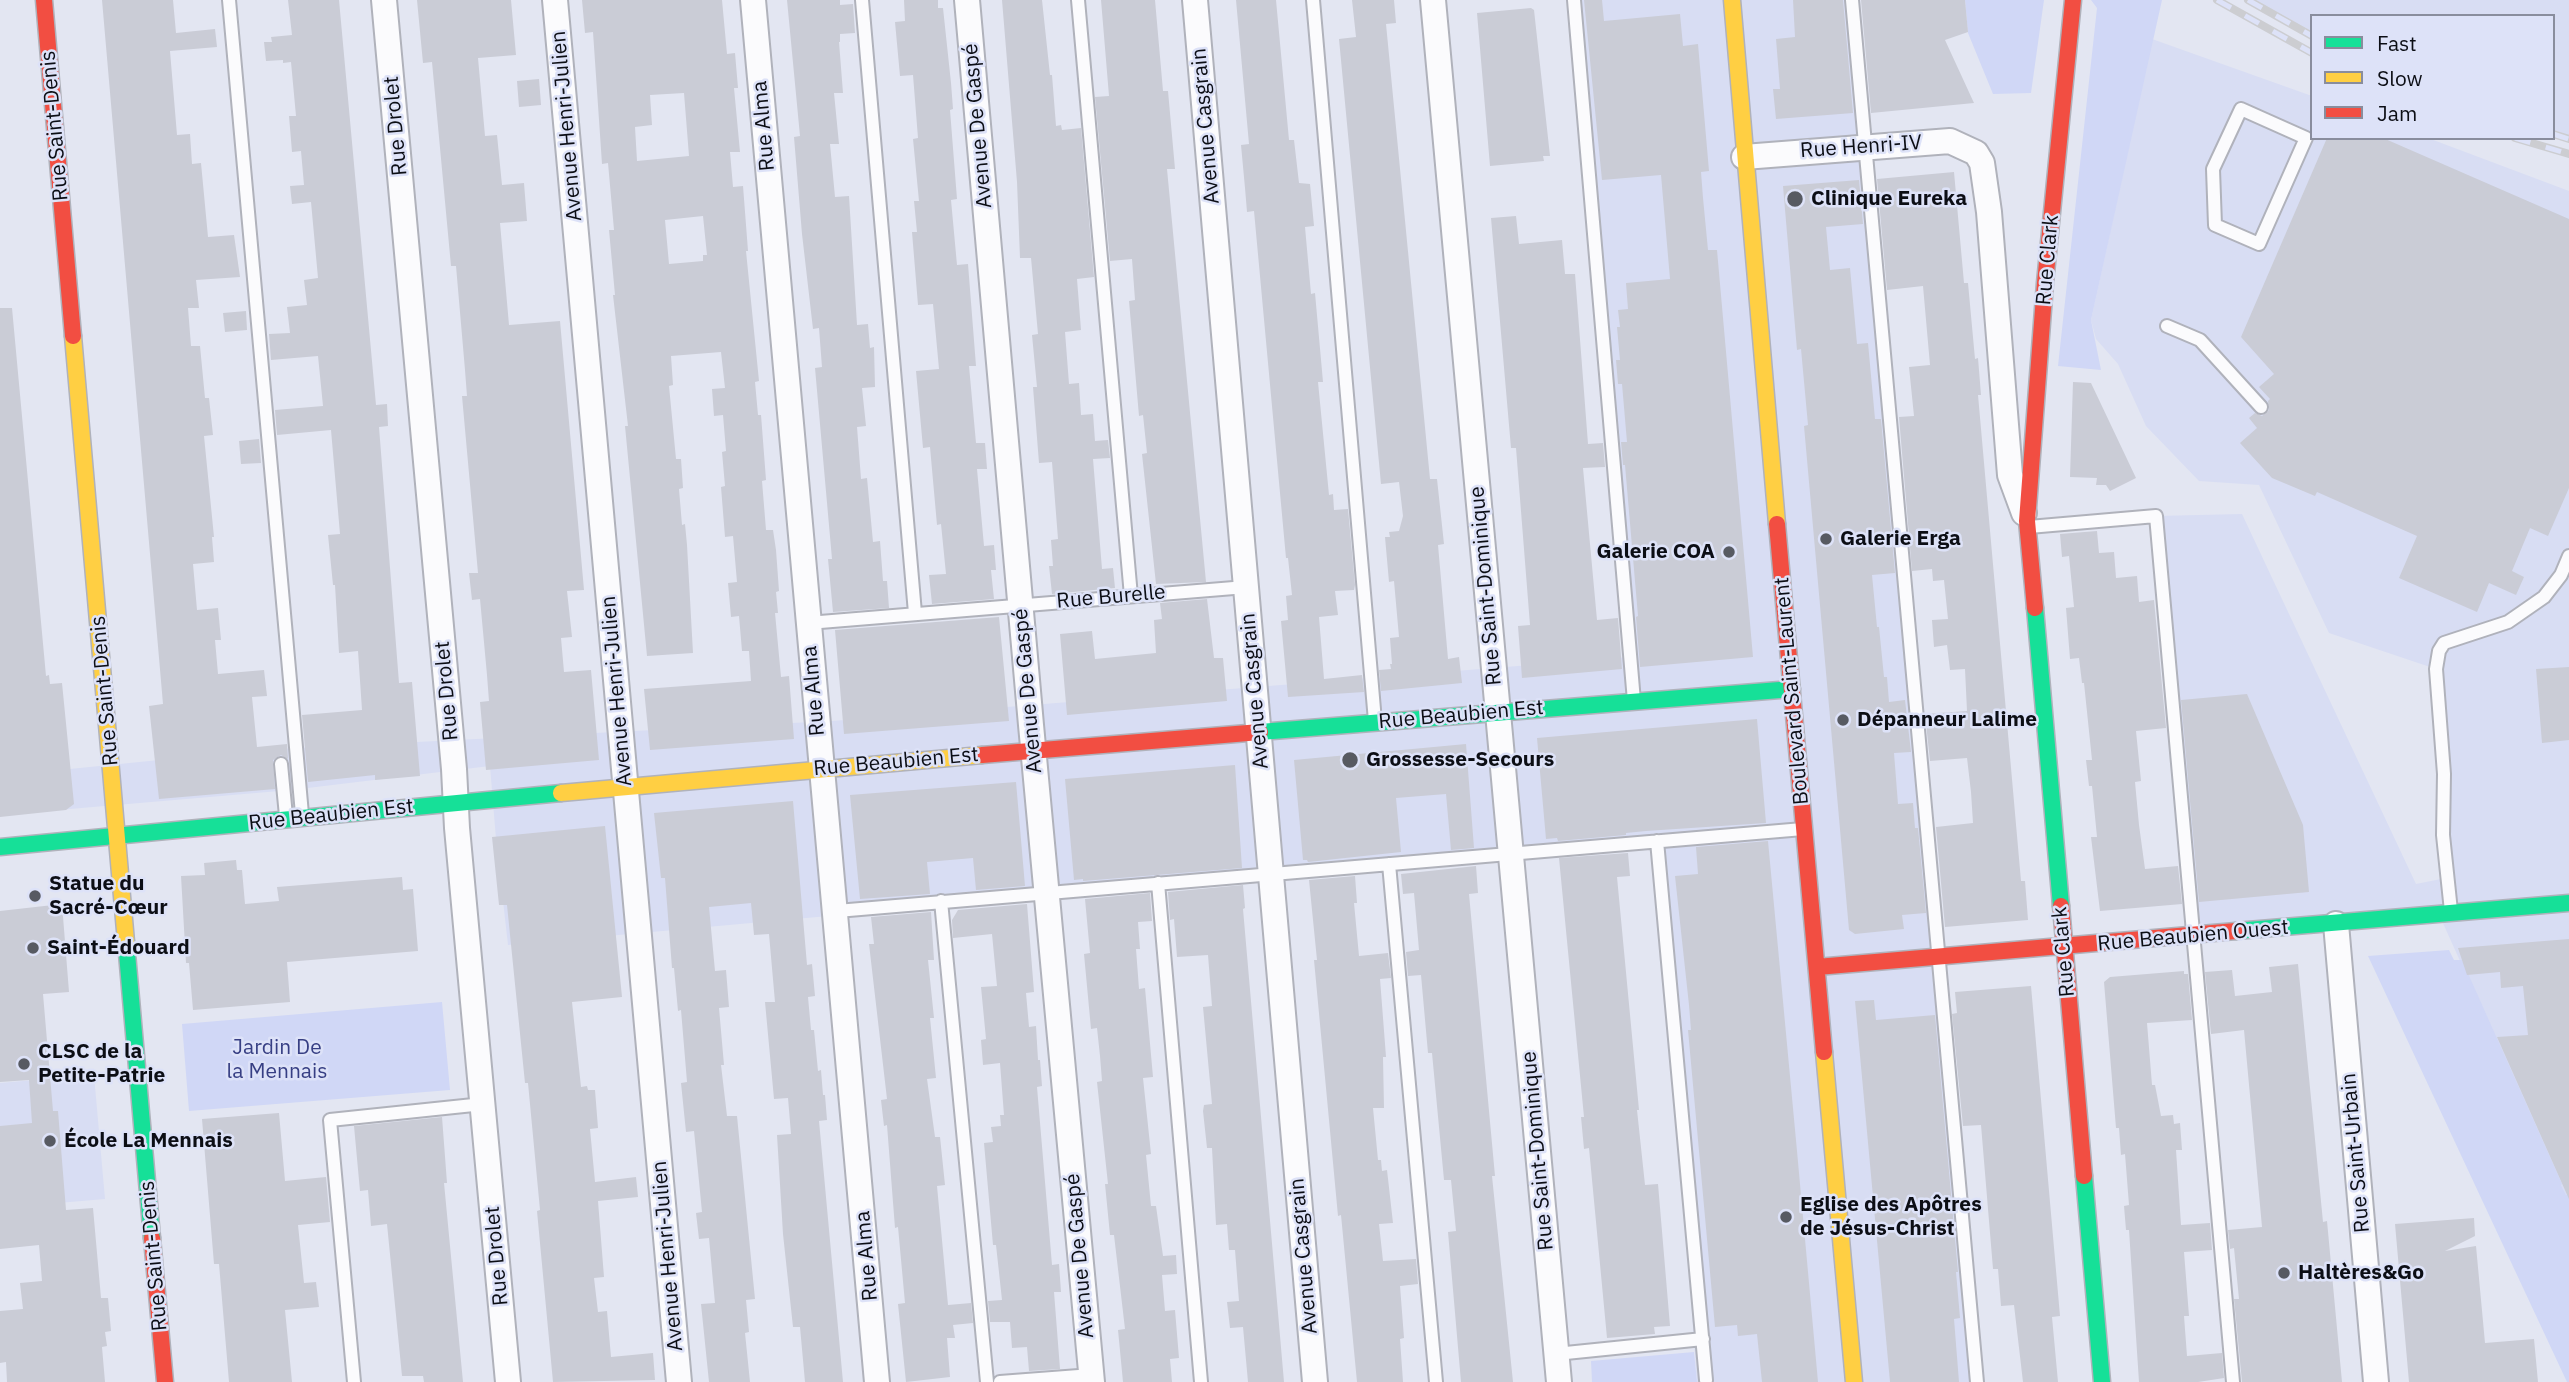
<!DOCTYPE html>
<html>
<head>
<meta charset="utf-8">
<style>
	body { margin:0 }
	#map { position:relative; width:2569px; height:1382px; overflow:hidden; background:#e3e6f2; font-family:"IBM Plex Sans",sans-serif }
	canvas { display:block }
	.legend { position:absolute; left:2310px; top:14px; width:245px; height:126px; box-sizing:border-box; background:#dde2f8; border:2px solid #898d9d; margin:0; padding:9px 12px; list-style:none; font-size:21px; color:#0c0e15 }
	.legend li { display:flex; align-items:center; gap:14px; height:35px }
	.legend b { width:35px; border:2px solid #898d9d }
</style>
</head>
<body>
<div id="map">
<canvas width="2569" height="1382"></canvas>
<ul class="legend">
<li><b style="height:9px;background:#16e098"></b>Fast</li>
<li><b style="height:9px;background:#ffcf43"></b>Slow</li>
<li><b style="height:9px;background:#f24e42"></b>Jam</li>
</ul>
</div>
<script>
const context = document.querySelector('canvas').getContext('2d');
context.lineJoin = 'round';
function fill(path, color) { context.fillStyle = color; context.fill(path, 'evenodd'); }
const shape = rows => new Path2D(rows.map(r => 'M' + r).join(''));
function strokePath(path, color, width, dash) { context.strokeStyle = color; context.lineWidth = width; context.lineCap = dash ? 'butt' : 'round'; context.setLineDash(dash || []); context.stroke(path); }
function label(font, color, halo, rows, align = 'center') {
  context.font = font + ' "IBM Plex Sans",sans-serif'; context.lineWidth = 5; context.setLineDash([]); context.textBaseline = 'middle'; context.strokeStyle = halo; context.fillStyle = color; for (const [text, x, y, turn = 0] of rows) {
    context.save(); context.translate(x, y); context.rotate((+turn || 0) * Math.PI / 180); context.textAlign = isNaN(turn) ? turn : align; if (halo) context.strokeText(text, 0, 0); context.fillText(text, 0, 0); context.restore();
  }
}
fill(shape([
	[1574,0,1848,0,1977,1382,1697,1382,1657,841,508,945,496,839,490,766,291,790,0,815,0,776,259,750,832,721,1630,657],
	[2248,0,2569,0,2569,139,2553,134,2553,16,2312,16,2312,36],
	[2152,39,2312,96,2312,138,2428,138,2569,191,2569,1195,2566,1196,2442,921,2193,936,2156,516,2242,514,2416,884,2441,879,2443,835,2436,669,2329,633,2259,485,2199,481,2146,426,2118,364,2096,339,2091,320],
	[94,1075,105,1199,0,1208,0,1083]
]), '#d8ddf3');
fill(shape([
	[1965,0,2044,0,2031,93,1993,94,1968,33],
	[2091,0,2162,0,2091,320,2101,370,2058,366,2097,8],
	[2449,950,2454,960,2462,960,2562,1184,2561,1185,2566,1195,2569,1195,2569,1382,2567,1382,2368,956],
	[442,1002,450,1090,189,1111,182,1024],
	[1694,1352,1697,1382,1592,1382,1591,1361]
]), '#d0d7f6');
fill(shape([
	[102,0,173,0,176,33,215,29,217,47,170,51,177,135,190,134,192,164,201,163,208,237,234,235,240,277,196,280,199,308,188,308,191,346,200,346,205,398,209,398,213,435,204,436,214,537,212,537,214,562,193,564,197,610,218,608,221,640,215,640,218,674,264,670,267,696,252,697,257,747,287,744,288,759,281,755,273,760,275,789,159,799,149,706,163,704],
	[288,0,339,0,376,405,387,404,388,426,379,427,399,683,412,682,420,776,375,780,375,775,308,782,302,715,362,710,358,651,339,653,335,585,333,585,328,535,340,534,331,430,277,435,275,410,323,406,318,356,271,360,269,334,290,333,287,307,307,305,304,280,318,278,311,202,292,204,290,186,304,185,301,151,292,152,289,116,296,116,291,62,283,63,283,60,266,61,264,42,272,42,271,37,292,35],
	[417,0,511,0,516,55,478,58,485,136,497,135,502,185,524,183,527,221,500,223,509,325,560,321,584,590,567,591,572,637,561,638,564,672,591,670,599,760,486,770,480,702,489,701,487,675,480,599,472,600,469,573,478,573,462,396,467,396,465,370,456,266,451,266,432,62,423,63],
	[582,0,722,0,727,54,735,53,738,88,734,88,740,152,730,152,733,187,743,186,748,251,746,251,759,381,755,382,758,415,761,415,766,480,762,481,766,530,773,530,776,550,779,591,776,592,778,613,775,613,781,677,789,676,794,739,650,750,644,689,751,681,749,651,742,651,739,616,731,617,728,583,737,582,733,536,725,537,721,487,725,486,722,452,726,451,723,415,714,416,712,389,725,388,721,352,671,356,673,385,669,386,676,459,681,459,683,488,679,489,682,525,685,524,687,545,693,653,647,656,625,426,628,426,613,295,615,295,609,230,614,230,608,163,602,164,593,32,585,33],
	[684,93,689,156,637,161,635,127,652,125,650,95],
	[703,216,707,255,703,255,703,261,669,264,665,220],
	[787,0,840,0,840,5,853,4,855,33,840,34,840,42,839,42,843,93,834,93,839,144,830,144,835,197,849,196,857,325,868,324,870,348,874,347,875,387,862,388,866,426,857,427,861,479,867,478,873,542,880,541,883,581,887,581,889,608,833,612,828,559,832,559,815,368,822,367,819,328,813,329,802,234,794,137,800,136],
	[904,0,938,0,938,8,943,8,951,83,953,109,950,110,957,199,951,200,957,265,968,264,976,366,969,366,976,443,985,443,987,469,977,469,984,546,994,545,996,570,991,570,994,599,932,604,929,575,946,574,941,524,937,525,930,447,923,448,916,371,939,369,933,304,918,305,912,232,917,232,914,201,919,201,913,139,918,138,913,75,900,76,895,22,905,21],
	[1002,0,1042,0,1050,75,1052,75,1056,126,1061,125,1062,130,1081,128,1094,277,1077,279,1081,330,1065,332,1069,384,1079,383,1081,415,1093,414,1095,441,1108,440,1110,458,1093,459,1102,569,1113,568,1115,588,1052,594,1049,566,1053,566,1051,540,1058,539,1052,462,1039,463,1033,387,1037,387,1032,335,1038,334,1031,258,1020,258,1017,182],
	[1101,0,1155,0,1163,91,1168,91,1175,169,1167,169,1206,582,1156,584,1142,454,1147,453,1143,415,1139,416,1129,301,1135,300,1132,259,1110,261,1095,97,1109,96],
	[1236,0,1276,0,1289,140,1294,140,1299,183,1310,184,1314,226,1305,227,1311,294,1315,293,1323,382,1318,382,1329,495,1333,494,1334,510,1348,509,1355,585,1354,590,1335,591,1338,615,1319,617,1324,679,1362,675,1364,692,1288,697,1281,621,1288,620,1286,596,1292,595,1288,558,1286,558,1254,211,1247,212,1245,188,1241,145,1249,144],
	[1352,0,1394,0,1396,23,1386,24,1430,479,1437,479,1444,544,1438,545,1448,659,1459,657,1462,683,1381,691,1379,670,1391,669,1390,664,1392,664,1390,638,1399,637,1394,581,1389,582,1385,537,1390,537,1389,532,1399,531,1403,516,1399,482,1381,484,1339,39,1356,37],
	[1584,0,1602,0,1604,21,1680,14,1683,46,1698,44,1709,171,1701,172,1703,198,1708,250,1717,250,1753,657,1640,667,1636,617,1638,616,1625,465,1623,465,1621,442,1627,442,1622,384,1618,384,1616,360,1620,360,1617,327,1620,327,1618,310,1628,309,1626,283,1670,279,1661,175,1602,180],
	[1793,0,1843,0,1853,113,1776,119,1773,89,1780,89,1776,39,1795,37],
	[1861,0,1965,0,1968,32,1945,40,1974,103,1871,113],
	[1531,8,1534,10,1550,156,1543,156,1544,161,1490,166,1477,13],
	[539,79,541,105,519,107,517,81],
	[2327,138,2383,138,2569,219,2569,488,2548,536,2530,528,2512,571,2524,577,2516,595,2489,583,2477,612,2399,578,2417,536,2317,492,2315,496,2272,478,2240,443,2257,428,2249,418,2255,413,2262,416,2269,410,2268,401,2270,399,2259,387,2274,374,2241,337],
	[1954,172,1964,283,1968,283,1975,359,1978,358,1981,395,1978,395,2002,666,2021,881,2025,881,2028,920,1945,927,1936,827,1973,823,1971,792,1967,758,1930,761,1925,714,1967,711,1965,669,1950,670,1947,645,1934,647,1932,620,1948,619,1944,580,1933,581,1932,569,1912,571,1899,417,1914,416,1909,367,1930,365,1923,286,1887,290,1877,179],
	[1859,180,1863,224,1826,227,1830,270,1850,268,1857,344,1868,343,1875,419,1881,419,1895,573,1872,575,1877,627,1879,627,1884,677,1887,677,1889,702,1905,700,1911,752,1894,753,1898,804,1913,803,1915,828,1918,828,1926,913,1902,915,1904,929,1855,934,1849,930,1804,426,1808,425,1801,349,1797,350,1783,186],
	[1516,216,1519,244,1562,240,1565,274,1575,274,1588,444,1603,443,1605,467,1583,468,1597,620,1618,618,1622,669,1522,678,1518,626,1530,625,1516,448,1511,448,1491,218],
	[0,308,12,308,46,676,49,675,50,684,62,683,74,804,66,810,0,817],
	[246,311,247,330,225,332,223,313],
	[2073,382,2091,383,2136,478,2110,491,2106,485,2096,485,2097,478,2070,477],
	[259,439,261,463,241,464,239,441],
	[2097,531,2099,553,2114,552,2116,578,2137,576,2139,602,2154,600,2166,728,2136,731,2141,781,2135,782,2139,825,2145,869,2178,866,2182,904,2100,911,2091,837,2097,837,2092,786,2089,786,2086,760,2092,760,2084,683,2082,683,2079,658,2070,659,2066,608,2074,607,2069,556,2062,557,2060,534],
	[1207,599,1214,658,1223,658,1227,701,1067,715,1060,634,1092,631,1095,659,1156,653,1154,620,1162,619,1160,603],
	[999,617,1009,721,844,734,835,630],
	[2569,667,2569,740,2542,743,2536,669],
	[2247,694,2303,825,2309,892,2199,902,2181,700],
	[1757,719,1766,823,1646,831,1626,833,1626,835,1558,841,1557,838,1546,839,1537,738],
	[1466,744,1474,848,1451,850,1446,794,1396,798,1401,852,1308,862,1307,860,1303,860,1294,760],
	[1235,765,1242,868,1083,881,1083,879,1074,880,1065,779],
	[1016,782,1025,886,976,890,973,858,927,862,930,894,860,899,850,795],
	[793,801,807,965,812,964,815,996,808,997,811,1030,814,1030,818,1071,821,1070,823,1095,825,1095,827,1120,819,1121,843,1382,805,1382,800,1327,793,1327,783,1234,777,1135,791,1134,788,1098,774,1099,765,1002,775,1002,769,934,754,935,751,903,709,907,715,971,726,970,729,1007,719,1008,724,1065,721,1065,727,1116,737,1116,755,1299,746,1300,749,1332,745,1333,750,1382,709,1382,701,1304,715,1303,712,1271,709,1238,699,1239,696,1213,702,1212,698,1171,694,1131,686,1132,681,1083,687,1082,681,1010,678,1011,674,968,672,968,665,878,661,878,654,813],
	[605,826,622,997,572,1002,581,1087,587,1086,588,1090,595,1090,598,1128,590,1129,595,1182,636,1177,638,1197,598,1201,604,1277,594,1278,598,1312,607,1311,611,1357,653,1353,655,1380,553,1382,537,1211,540,1210,528,1083,525,1083,507,905,499,905,492,837],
	[1768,841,1797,1151,1818,1382,1762,1382,1757,1334,1738,1336,1737,1325,1715,1327,1688,1030,1691,1030,1689,1005,1675,876,1698,874,1696,847],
	[1628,853,1630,876,1617,877,1639,1110,1637,1110,1645,1185,1658,1184,1670,1326,1654,1327,1655,1334,1607,1338,1589,1148,1584,1149,1581,1117,1584,1117,1559,858],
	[236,860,237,870,242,870,245,904,279,901,277,887,402,877,403,890,413,889,418,951,287,962,290,1002,193,1010,189,963,186,963,181,876,205,875,204,863],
	[1476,866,1478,893,1469,894,1495,1176,1492,1176,1513,1382,1461,1382,1448,1232,1456,1231,1451,1180,1444,1180,1432,1053,1428,1053,1421,975,1408,976,1406,952,1419,950,1414,893,1403,894,1401,874],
	[1355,876,1357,903,1354,903,1359,956,1388,953,1391,978,1380,979,1386,1057,1383,1057,1384,1108,1373,1108,1378,1160,1381,1160,1382,1171,1387,1170,1393,1223,1379,1224,1383,1261,1416,1259,1418,1284,1400,1286,1404,1338,1400,1339,1403,1382,1357,1382,1341,1215,1338,1216,1314,960,1317,960,1309,880],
	[1243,885,1245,908,1243,909,1284,1382,1248,1382,1243,1327,1230,1328,1227,1302,1239,1301,1235,1250,1229,1250,1227,1224,1216,1225,1212,1148,1207,1148,1203,1111,1204,1105,1212,1104,1203,1007,1212,1006,1208,955,1177,957,1174,919,1170,920,1168,892],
	[1150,893,1152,921,1138,922,1140,949,1136,949,1139,989,1145,988,1153,1077,1143,1078,1151,1154,1146,1155,1151,1206,1156,1206,1163,1256,1176,1255,1177,1274,1162,1275,1165,1311,1175,1310,1179,1358,1170,1359,1172,1382,1123,1382,1118,1330,1125,1329,1114,1235,1110,1235,1105,1184,1108,1184,1097,1082,1102,1081,1100,1056,1097,1028,1091,1029,1084,954,1090,953,1085,899],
	[62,904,69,992,43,994,53,1111,58,1111,66,1210,93,1208,101,1298,108,1298,111,1331,105,1332,107,1346,102,1347,105,1382,7,1382,6,1362,0,1363,0,1311,23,1309,20,1283,42,1281,39,1245,0,1249,0,1126,32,1123,29,1080,0,1082,0,911],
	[1027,904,1034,992,1026,993,1029,1027,1036,1026,1038,1060,1040,1060,1042,1086,1037,1087,1052,1265,1059,1264,1061,1292,1054,1292,1060,1369,1029,1371,1027,1347,1012,1348,1010,1322,990,1322,988,1301,1002,1300,996,1245,993,1245,984,1143,993,1142,991,1127,1001,1126,1000,1115,1004,1115,1000,1063,983,1065,981,1040,986,1039,981,987,997,986,992,934,953,938,952,920,958,910],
	[931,912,934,960,928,960,934,1018,930,1018,936,1078,927,1079,935,1137,940,1137,945,1185,937,1186,948,1305,971,1303,973,1323,953,1325,955,1338,947,1338,950,1377,906,1382,898,1304,905,1303,898,1227,895,1228,887,1125,884,1126,881,1100,887,1099,869,944,874,944,871,917],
	[2569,939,2569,1199,2497,1037,2528,1035,2523,986,2501,988,2500,972,2467,975,2458,948],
	[2298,964,2323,1222,2327,1221,2342,1382,2242,1382,2234,1299,2239,1299,2234,1248,2230,1249,2228,1230,2262,1227,2244,1030,2211,1034,2205,972,2232,970,2235,996,2272,992,2269,967],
	[2184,971,2184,974,2188,974,2192,1020,2147,1023,2152,1085,2155,1085,2161,1116,2173,1115,2174,1124,2180,1123,2182,1150,2176,1150,2181,1225,2210,1223,2212,1250,2184,1252,2189,1316,2184,1316,2187,1356,2222,1353,2224,1378,2198,1382,2139,1382,2129,1230,2126,1230,2124,1206,2129,1205,2125,1154,2121,1155,2119,1128,2116,1128,2104,982,2110,977],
	[2031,986,2060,1316,2052,1317,2058,1382,2023,1382,2014,1305,2001,1306,1998,1269,1993,1269,1981,1125,1963,1126,1952,1014,1957,1013,1955,992],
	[1874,1000,1876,1020,1935,1015,1958,1272,1956,1272,1960,1318,1954,1319,1959,1382,1890,1382,1855,1001],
	[279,1113,285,1181,326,1177,330,1222,298,1225,304,1283,316,1282,319,1307,285,1310,292,1382,229,1382,219,1264,214,1264,202,1119],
	[442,1117,447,1183,444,1183,463,1382,424,1382,423,1376,402,1376,387,1224,371,1226,368,1190,360,1191,354,1126],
	[2474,1218,2475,1236,2445,1251,2476,1246,2485,1343,2534,1339,2538,1382,2409,1382,2395,1224]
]), '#caccd6');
const lane = shape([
	[229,0,302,814],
	[862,0,915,613],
	[1078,0,1131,596],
	[1313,0,1375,721],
	[1574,0,1634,701],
	[1852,0,1977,1382],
	[2241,109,2306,138,2259,244,2215,225,2213,169,2241,109],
	[2167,326,2200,340,2261,407],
	[2029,527,2156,516,2233,1382],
	[808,623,1246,587],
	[281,764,286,816],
	[1657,841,1706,1380],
	[1389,864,1436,1382],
	[1158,883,1201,1382],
	[941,901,987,1382],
	[837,911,1803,829],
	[2451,911,2443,835,2444,774,2436,669,2439,651,2444,643,2508,622,2544,597,2561,575,2569,556],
	[1556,1354,1703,1339],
	[354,1382,330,1120,483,1104],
	[1000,1382,1092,1375]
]);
const street = shape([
	[384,0,454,769,457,828,508,1382],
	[555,0,679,1382],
	[753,0,877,1382],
	[967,0,1031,725,1092,1382],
	[1195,0,1315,1382],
	[1433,0,1559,1382],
	[1744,157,1950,141,1976,153,1982,163,1989,212,2010,475,2024,513],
	[2336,924,2376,1382]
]);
const fast = shape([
	[2035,608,2061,906],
	[1260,732,1792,689],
	[0,847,561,793],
	[2236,931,2569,903],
	[126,942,152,1238],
	[2084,1176,2102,1382]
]);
const slow = shape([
	[1732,0,1777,524],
	[73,336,126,942],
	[561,793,982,755],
	[1824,1052,1854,1382]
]);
const jam = shape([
	[44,0,73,336],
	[1777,524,1824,1052],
	[2035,608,2027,521,2045,283,2073,0],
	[982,755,1260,732],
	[2061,906,2084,1176],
	[1817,967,2236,931],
	[152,1238,165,1382]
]);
strokePath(lane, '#b0b2bb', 16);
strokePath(street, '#b0b2bb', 28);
strokePath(fast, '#b0b2bb', 19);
strokePath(slow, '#b0b2bb', 19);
strokePath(jam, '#b0b2bb', 19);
strokePath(lane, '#fbfbfd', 12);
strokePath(street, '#fbfbfd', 24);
strokePath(fast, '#16e098', 16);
strokePath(slow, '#ffcf43', 16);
strokePath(jam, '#f24e42', 16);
const rail = shape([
	[2217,0,2312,53],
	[2248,0,2312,36],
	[2553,134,2569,139],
	[2515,138,2569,154]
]);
strokePath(rail, '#cccdd1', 8);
strokePath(rail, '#dde2f8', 5, [16]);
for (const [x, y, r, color] of [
	[1795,199,9,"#575a62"],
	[1826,539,7,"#575a62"],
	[1729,552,7,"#575a62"],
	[1843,720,7,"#575a62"],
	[1350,760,9,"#575a62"],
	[35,896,7,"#575a62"],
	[33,948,7,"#575a62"],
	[24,1064,7,"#575a62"],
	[50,1141,7,"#575a62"],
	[1786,1217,7,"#575a62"],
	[2284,1273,7,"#575a62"]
]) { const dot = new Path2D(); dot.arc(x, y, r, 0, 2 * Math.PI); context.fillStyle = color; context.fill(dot); strokePath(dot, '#dde2f8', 2.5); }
label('21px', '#0c0e15', '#dde2f8', [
	["Rue Saint-Denis",55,126,-95],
	["Rue Drolet",396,126,-95],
	["Avenue Henri-Julien",567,126,-95],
	["Rue Alma",764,126,-95],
	["Avenue De Gaspé",978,126,-95],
	["Avenue Casgrain",1206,126,-95],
	["Rue Henri-IV",1861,147,-4],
	["Rue Clark",2048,260,-85],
	["Rue Saint-Dominique",1486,586,-95],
	["Rue Burelle",1111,597,-5],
	["Rue Saint-Denis",105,691,-95],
	["Rue Drolet",447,691,-95],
	["Avenue Henri-Julien",617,691,-95],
	["Rue Alma",814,691,-95],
	["Avenue De Gaspé",1028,691,-95],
	["Avenue Casgrain",1255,691,-95],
	["Boulevard Saint-Laurent",1792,691,-95],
	["Rue Beaubien Est",1461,715,-5],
	["Rue Beaubien Est",896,762,-5],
	["Rue Beaubien Est",331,815,-6],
	["Rue Beaubien Ouest",2193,936,-5],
	["Rue Clark",2064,952,-95],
	["Rue Saint-Dominique",1538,1151,-95],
	["Rue Saint-Urbain",2356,1153,-95],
	["Rue Saint-Denis",154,1256,-95],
	["Rue Drolet",497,1256,-95],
	["Avenue Henri-Julien",668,1256,-95],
	["Rue Alma",867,1256,-95],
	["Avenue De Gaspé",1080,1256,-95],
	["Avenue Casgrain",1304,1256,-95]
]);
label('bold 21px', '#0c0e15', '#dde2f8', [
	["Clinique Eureka",1811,199],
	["Galerie Erga",1840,539],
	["Galerie COA",1715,552,"right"],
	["Dépanneur Lalime",1857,720],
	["Grossesse-Secours",1366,760],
	["Statue du",49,884],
	["Sacré-Cœur",49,908],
	["Saint-Édouard",47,948],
	["CLSC de la",38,1052],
	["Petite-Patrie",38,1076],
	["École La Mennais",64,1141],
	["Eglise des Apôtres",1800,1205],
	["de Jésus-Christ",1800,1229],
	["Haltères&Go",2298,1273]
], 'left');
label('21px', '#373f84', '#dde2f8', [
	["Jardin De",277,1048],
	["la Mennais",277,1072]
]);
</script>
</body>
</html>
